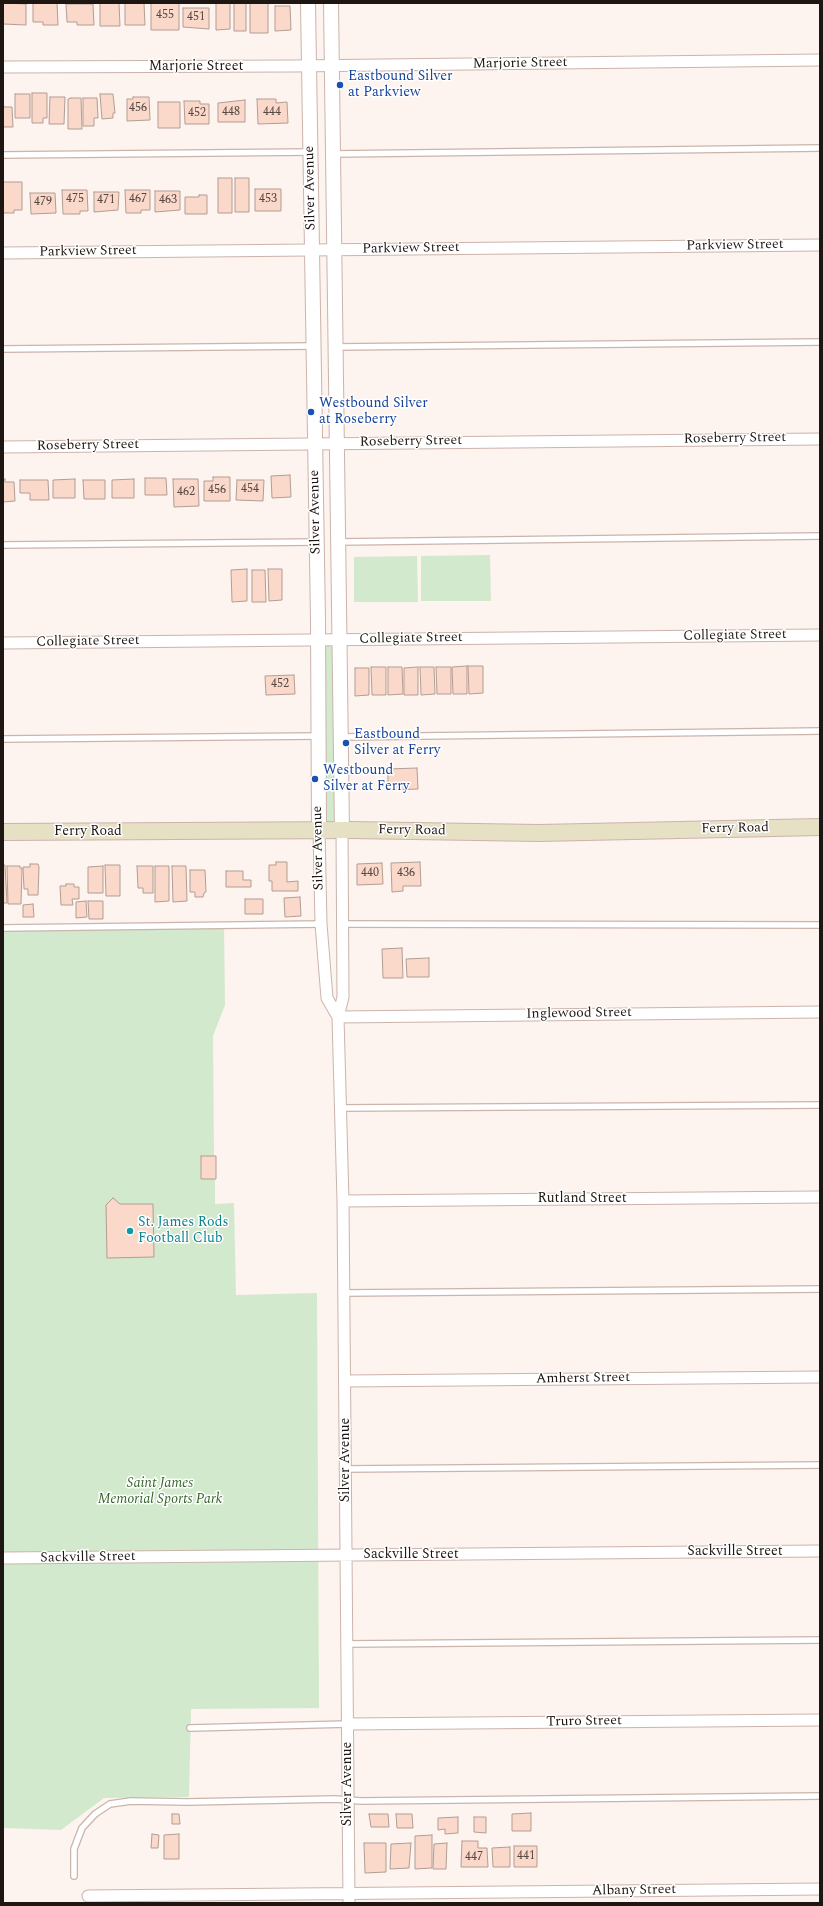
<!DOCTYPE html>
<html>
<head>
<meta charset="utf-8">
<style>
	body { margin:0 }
	#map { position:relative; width:823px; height:1906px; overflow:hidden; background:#fdf3ef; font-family:Spectral,serif }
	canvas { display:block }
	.frame { position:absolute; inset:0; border:4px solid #1e1613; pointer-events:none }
</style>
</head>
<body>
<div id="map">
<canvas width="823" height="1906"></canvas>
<div class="frame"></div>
</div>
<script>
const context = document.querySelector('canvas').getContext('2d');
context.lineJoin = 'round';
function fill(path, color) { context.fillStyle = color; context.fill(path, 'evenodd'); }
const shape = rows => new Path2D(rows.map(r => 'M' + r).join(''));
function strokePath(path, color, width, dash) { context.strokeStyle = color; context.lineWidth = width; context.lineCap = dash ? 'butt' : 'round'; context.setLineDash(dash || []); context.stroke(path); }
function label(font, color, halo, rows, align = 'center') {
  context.font = font + ' Spectral,serif'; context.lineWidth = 3; context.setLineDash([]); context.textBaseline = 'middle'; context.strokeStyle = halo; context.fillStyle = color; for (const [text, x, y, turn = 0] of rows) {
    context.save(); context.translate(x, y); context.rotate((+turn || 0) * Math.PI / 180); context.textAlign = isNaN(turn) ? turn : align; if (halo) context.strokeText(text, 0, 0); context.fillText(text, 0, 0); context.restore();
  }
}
fill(shape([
	[490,555,491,601,421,601,421,556],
	[417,556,418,602,354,602,354,557],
	[318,640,340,640,342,831,319,830],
	[224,926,225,1005,213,1036,214,1156,216,1156,216,1179,215,1179,215,1204,234,1203,236,1295,317,1293,319,1708,191,1709,189,1797,104,1798,61,1830,3,1828,3,928]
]), '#d3e9cd');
const building = shape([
	[3,3,26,4,26,25,3,24,3,3],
	[33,3,57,3,58,25,43,25,43,22,33,22,33,3],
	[100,3,119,3,120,26,100,26,100,3],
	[125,3,144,3,145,25,125,25,125,3],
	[151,3,179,3,179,30,151,30,151,3],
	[216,3,230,3,230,29,216,30,216,3],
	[234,3,246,3,246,31,234,31,234,3],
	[250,3,268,3,268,33,250,33,250,3],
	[66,4,93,4,94,25,77,25,77,22,67,22,66,4],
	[275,6,290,6,291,30,275,31,275,6],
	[183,8,209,8,209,29,183,27,183,8],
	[32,93,47,93,47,118,43,118,43,123,32,123,32,93],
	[15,94,30,94,30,118,15,118,15,94],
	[100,94,113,94,115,113,113,113,113,118,102,119,100,94],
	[50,97,65,97,64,124,49,124,50,97],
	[133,97,149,97,150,120,127,121,127,99,133,99,133,97],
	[71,98,81,98,82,129,68,129,68,99,71,98],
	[83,98,97,98,98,118,94,118,94,126,83,126,83,98],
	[257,99,276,99,276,103,287,102,288,123,258,124,257,99],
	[245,100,245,122,218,122,218,103,245,100],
	[184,101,200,101,200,104,209,104,209,124,185,124,184,101],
	[158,102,180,102,180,128,158,128,158,102],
	[3,103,4,107,12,107,13,127,3,127,3,103],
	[218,178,232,178,232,213,218,213,218,178],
	[235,178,249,178,249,212,235,212,235,178],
	[3,182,22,182,22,210,14,210,14,213,3,213,3,182],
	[255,189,281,189,281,211,255,211,255,189],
	[62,190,87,190,88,211,80,211,80,214,63,214,62,190],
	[125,190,150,190,150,210,141,210,141,213,126,213,125,190],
	[155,191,180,191,180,210,155,212,155,191],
	[94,192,119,192,118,210,94,212,94,192],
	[30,193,55,193,56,213,31,214,30,193],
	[199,195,207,195,207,214,185,214,185,197,199,197,199,195],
	[290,475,291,497,272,498,271,476,290,475],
	[213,477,230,477,230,501,204,501,204,481,213,481,213,477],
	[145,478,166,478,167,495,145,495,145,478],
	[5,479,5,482,14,482,15,501,3,502,3,480,5,479],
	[75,479,75,498,53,498,53,480,75,479],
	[134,479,134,498,112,498,112,480,134,479],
	[173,479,198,479,199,506,174,507,173,479],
	[20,480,48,480,49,500,30,500,30,493,20,493,20,480],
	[83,480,105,480,105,499,84,499,83,480],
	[237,480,264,480,263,501,236,500,237,480],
	[247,569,247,601,232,602,231,570,247,569],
	[268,569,282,569,282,600,269,601,268,569],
	[252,570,265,570,266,602,252,602,252,570],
	[467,666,467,694,453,694,452,667,467,666],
	[468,666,483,666,483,693,469,694,468,666],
	[371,667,386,667,386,695,372,695,371,667],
	[388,667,402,667,403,694,388,695,388,667],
	[418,667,418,695,404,695,404,668,418,667],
	[420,667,434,667,435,694,421,695,420,667],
	[436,667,451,667,451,694,437,694,436,667],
	[355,668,369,668,369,695,355,696,355,668],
	[294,675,295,694,266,695,265,676,294,675],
	[417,768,418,789,388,790,388,769,417,768],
	[276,862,287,862,287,882,298,881,298,891,272,891,272,881,269,881,269,865,276,865,276,862],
	[420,862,421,886,403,886,403,891,392,892,391,863,420,862],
	[382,863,383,884,357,885,357,864,382,863],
	[30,864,38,864,39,867,38,895,28,895,28,889,24,889,23,867,30,867,30,864],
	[3,865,5,865,7,903,3,903,3,865],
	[105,865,120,865,120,896,106,896,105,865],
	[7,866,20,866,20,868,22,868,21,904,8,904,7,866],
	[103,866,103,893,88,893,88,867,103,866],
	[137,866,153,866,153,893,143,893,143,888,138,888,137,866],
	[155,866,169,866,169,901,155,902,155,866],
	[172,866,186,866,187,901,173,902,172,866],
	[190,870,205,870,206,892,204,893,203,897,195,897,195,892,190,892,190,870],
	[226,871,243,871,243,880,251,880,251,887,226,887,226,871],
	[66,884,74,884,74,887,79,887,79,899,72,899,73,905,61,905,60,886,66,886,66,884],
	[300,897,301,916,285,917,284,898,300,897],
	[245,899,263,899,263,914,245,914,245,899],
	[86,901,87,917,76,918,76,902,86,901],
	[88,901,103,901,103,919,89,919,88,901],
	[33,904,34,917,23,917,23,905,33,904],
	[402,948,403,978,383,978,382,949,402,948],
	[429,958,429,977,407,977,406,959,429,958],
	[201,1156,216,1156,216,1179,201,1179,201,1156],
	[113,1198,120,1204,153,1204,154,1257,107,1258,106,1205,113,1198],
	[531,1813,531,1831,512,1831,512,1814,531,1813],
	[172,1814,179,1814,180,1824,172,1824,172,1814],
	[369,1814,388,1814,389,1827,371,1827,369,1814],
	[396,1814,412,1814,413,1828,397,1828,396,1814],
	[458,1817,458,1833,445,1834,445,1829,438,1830,438,1818,458,1817],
	[474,1817,486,1817,486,1833,474,1832,474,1817],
	[152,1834,159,1835,158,1848,151,1848,152,1834],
	[179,1834,179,1859,164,1859,164,1835,179,1834],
	[432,1835,432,1868,415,1869,415,1836,432,1835],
	[462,1841,478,1841,478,1848,487,1848,488,1867,461,1867,462,1841],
	[364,1843,386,1843,386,1872,365,1873,364,1843],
	[411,1843,409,1868,390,1869,391,1844,411,1843],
	[447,1843,446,1869,433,1869,434,1844,447,1843],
	[514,1846,537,1846,537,1867,514,1867,514,1846],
	[510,1847,510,1867,493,1867,492,1848,510,1847]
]);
fill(building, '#fad8ca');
strokePath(building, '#b39d93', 1);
const service = shape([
	[333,154,820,148],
	[3,155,311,152],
	[336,347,820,342],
	[3,349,313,346],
	[338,542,820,536],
	[3,545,317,542],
	[341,737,820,731],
	[3,739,318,736],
	[342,924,820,925],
	[3,928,321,924],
	[342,1108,820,1105],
	[344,1293,820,1289],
	[345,1469,820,1465],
	[347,1644,820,1640],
	[190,1728,348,1724],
	[74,1876,74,1849,82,1828,95,1814,110,1804,131,1801,187,1802,335,1799,361,1801,820,1796]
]);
const minor = shape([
	[3,67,294,66,820,60],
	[3,253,820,245],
	[3,447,820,439],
	[3,643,820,635],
	[319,830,321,924,327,998,338,1017],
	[342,831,343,997,338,1017,343,1201,349,1903],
	[338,1017,820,1012],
	[343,1201,820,1197],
	[345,1381,820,1377],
	[3,1558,820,1551],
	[348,1724,820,1720],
	[88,1896,820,1889]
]);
const tertiary = shape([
	[308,3,318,621,319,830],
	[331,3,342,831]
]);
const secondary = shape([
	[3,832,351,830,539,833,820,827]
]);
strokePath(service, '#cbb4ab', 8);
strokePath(minor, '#cbb4ab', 13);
strokePath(tertiary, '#cbb4ab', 16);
strokePath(secondary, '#cbb4ab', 18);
strokePath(service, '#fff', 5.5);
strokePath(minor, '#fff', 11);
strokePath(tertiary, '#fff', 14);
strokePath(secondary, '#e6e0c4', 16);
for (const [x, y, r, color] of [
	[340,85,4,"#1a4fb4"],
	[311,412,4,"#1a4fb4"],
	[346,743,4,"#1a4fb4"],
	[315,779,4,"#1a4fb4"],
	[130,1231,4,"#0f9aa8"]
]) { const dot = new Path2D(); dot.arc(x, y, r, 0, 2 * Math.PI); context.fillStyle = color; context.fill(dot); strokePath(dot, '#fff', 1.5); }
label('12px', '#554641', null, [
	["455",165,16],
	["451",196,18],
	["456",138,109],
	["448",231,113],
	["444",272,113],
	["452",197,114],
	["475",75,200],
	["467",138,200],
	["453",268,200],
	["471",106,201],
	["463",168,201],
	["479",43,203],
	["454",250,490],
	["456",217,491],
	["462",186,493],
	["452",280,685],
	["440",370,874],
	["436",406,874],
	["441",526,1857],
	["447",474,1858]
]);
label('14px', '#1e1613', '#fff', [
	["Marjorie Street",520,64,-1],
	["Marjorie Street",196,67],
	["Silver Avenue",311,188,-91],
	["Parkview Street",735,246,-1],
	["Parkview Street",411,249,-1],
	["Parkview Street",88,252,-1],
	["Roseberry Street",735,439,-1],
	["Roseberry Street",411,442,-1],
	["Roseberry Street",88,446,-1],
	["Silver Avenue",316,512,-91],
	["Collegiate Street",735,636,-1],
	["Collegiate Street",411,639,-1],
	["Collegiate Street",88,642,-1],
	["Ferry Road",735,829,-1],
	["Ferry Road",412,831,1],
	["Ferry Road",88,832],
	["Silver Avenue",319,848,-91],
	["Inglewood Street",579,1014,-1],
	["Rutland Street",582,1199],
	["Amherst Street",583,1379,-1],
	["Silver Avenue",346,1460,-90],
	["Sackville Street",735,1552],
	["Sackville Street",411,1555],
	["Sackville Street",88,1558,-1],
	["Truro Street",584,1722,-1],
	["Silver Avenue",348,1784,-90],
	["Albany Street",634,1891,-1]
]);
label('14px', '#164399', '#fff', [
	["Eastbound Silver",348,77],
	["at Parkview",348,93],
	["Westbound Silver",319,404],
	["at Roseberry",319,420],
	["Eastbound",354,735],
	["Silver at Ferry",354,751],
	["Westbound",323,771],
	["Silver at Ferry",323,787]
], 'left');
label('14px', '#0d838f', '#fff', [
	["St. James Rods",138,1223],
	["Football Club",138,1239]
], 'left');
label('italic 14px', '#36642b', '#fff', [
	["Saint James",160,1484],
	["Memorial Sports Park",160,1500]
]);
</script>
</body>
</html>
